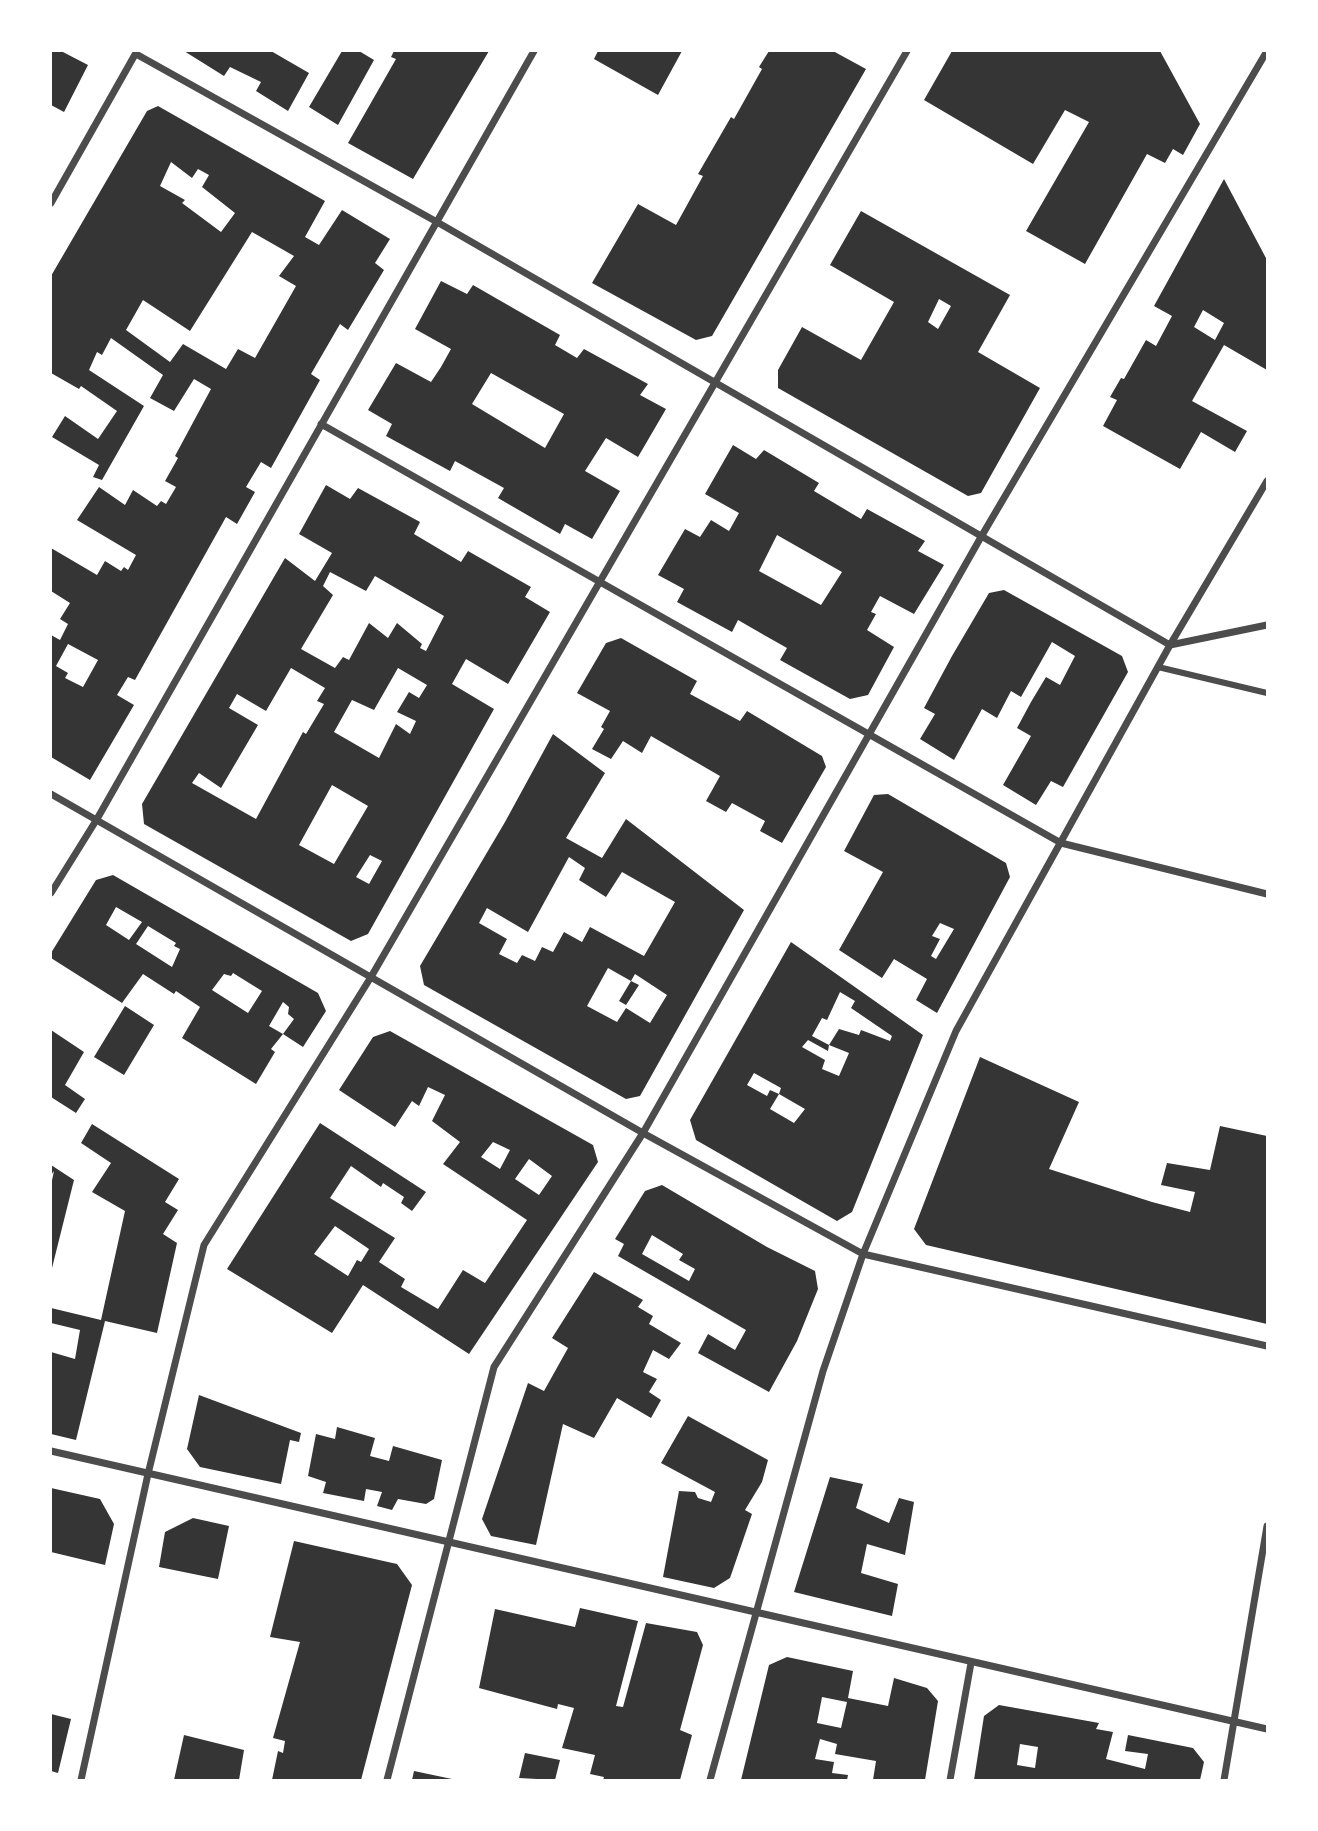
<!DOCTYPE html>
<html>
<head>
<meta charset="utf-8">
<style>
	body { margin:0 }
	#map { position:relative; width:1318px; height:1831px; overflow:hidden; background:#fff; font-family:Roboto,sans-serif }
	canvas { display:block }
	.frame { position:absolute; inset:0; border:52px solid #fff; pointer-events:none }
</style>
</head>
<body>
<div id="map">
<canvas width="1318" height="1831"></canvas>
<div class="frame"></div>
</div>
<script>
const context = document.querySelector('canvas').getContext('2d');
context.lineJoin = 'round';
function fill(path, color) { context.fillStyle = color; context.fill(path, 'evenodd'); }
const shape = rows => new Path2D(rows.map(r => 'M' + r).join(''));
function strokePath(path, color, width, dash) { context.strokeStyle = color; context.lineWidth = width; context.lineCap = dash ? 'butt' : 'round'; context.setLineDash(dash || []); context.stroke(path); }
fill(shape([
	[51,51,61,51,88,65,64,112,51,105],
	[184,51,271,51,309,73,288,111,256,91,261,82,230,67,224,76],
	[342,51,359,51,374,60,338,125,309,107],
	[394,51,489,51,413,179,348,143,396,59,391,57],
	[598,51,682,51,658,95,594,59],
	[769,51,833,51,866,69,712,336,696,340,592,283,638,204,676,225,703,176,698,174,731,117,734,119,762,69,759,67],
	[952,51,1160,51,1200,124,1183,155,1173,149,1165,163,1147,154,1085,264,1026,231,1089,122,1065,110,1033,164,924,100],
	[158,106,325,201,305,237,319,245,342,210,390,239,375,263,384,270,348,330,340,324,311,374,320,380,271,468,261,462,246,487,255,492,237,524,226,517,135,680,128,677,117,695,134,705,90,780,51,757,51,635,60,640,68,624,60,619,70,603,51,591,51,548,97,575,105,561,121,571,124,567,128,570,136,555,77,520,99,487,125,505,133,490,157,506,161,501,166,504,176,487,165,481,178,458,175,456,211,389,194,379,174,411,150,398,163,375,111,338,102,355,97,352,89,370,144,406,102,480,93,477,99,465,52,437,65,416,98,439,117,411,81,386,79,389,51,373,51,276,147,111],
	[171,162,192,178,198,169,209,175,202,187,235,213,221,232,182,203,185,200,160,186],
	[252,232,294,256,279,276,296,286,255,358,238,349,226,369,183,344,170,362,126,330,143,300,190,331],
	[68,644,98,660,83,687,65,678,68,673,56,666],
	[1224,179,1267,260,1267,370,1224,345,1192,401,1247,431,1235,452,1201,432,1180,469,1103,426,1117,400,1110,397,1121,378,1124,379,1146,340,1156,346,1172,316,1154,306],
	[1203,310,1224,323,1215,340,1194,327],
	[861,211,1010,295,978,352,1040,388,981,493,968,496,778,388,778,370,802,327,861,360,894,302,830,265],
	[939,299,951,306,938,329,928,322],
	[441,281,467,294,473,285,560,335,555,345,577,358,584,349,648,384,640,395,666,409,638,457,606,438,585,471,620,491,592,539,565,524,560,534,498,498,504,488,455,461,450,471,386,436,392,424,368,410,396,363,431,382,441,367,451,349,415,329],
	[491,373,564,414,545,448,472,404],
	[733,445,756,459,764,450,819,483,814,491,861,519,867,509,925,541,918,551,944,565,914,614,880,596,871,612,876,614,867,630,894,647,868,695,850,699,780,660,787,648,764,635,738,620,732,632,677,602,684,589,658,575,685,529,700,537,711,520,729,531,739,513,705,494],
	[777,535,842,572,821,605,759,571],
	[326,485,350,499,358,488,420,522,414,534,461,562,468,551,531,587,525,597,550,612,508,684,466,659,452,684,494,709,368,934,351,941,144,824,142,804,285,558,315,581,332,553,299,534],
	[330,572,366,591,375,576,444,616,426,651,420,648,422,644,397,623,388,638,369,623,349,660,343,657,335,668,301,649,333,595,323,586],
	[291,668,325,688,317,701,324,704,306,734,303,732,256,819,192,783,199,773,221,788,258,725,229,708,237,694,266,711],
	[398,668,427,685,419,698,409,692,397,712,416,721,410,734,396,724,379,758,334,732,352,700,374,710],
	[332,785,368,806,334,864,299,845],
	[370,855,382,861,369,884,356,877],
	[1004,590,1122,656,1128,672,1063,787,1051,781,1036,805,1003,785,1031,736,1017,728,1031,702,1046,677,1060,685,1075,656,1052,642,1021,697,1011,691,997,718,982,709,954,760,920,739,935,714,924,708,952,656,989,593],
	[621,638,697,681,690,694,740,721,747,711,822,756,826,767,782,843,760,831,765,821,732,803,726,812,706,801,720,776,651,736,642,753,623,741,611,759,592,749,604,729,601,727,610,711,577,693,606,643],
	[553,734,605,773,566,838,602,858,626,819,744,910,640,1096,626,1099,424,985,420,966,505,822],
	[569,857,585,868,579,880,606,897,622,872,675,902,644,956,590,927,582,942,564,932,553,952,542,947,535,961,522,955,517,963,499,954,507,939,479,923,487,908,528,932],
	[608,968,631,981,635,974,667,995,650,1023,626,1008,617,1022,587,1006],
	[888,794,1006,863,1010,877,937,1013,916,1000,927,979,894,959,882,978,839,950,883,872,844,851,874,795],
	[940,923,954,929,936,959,931,956,940,939,932,936],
	[113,875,318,993,326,1011,303,1047,283,1034,294,1019,288,1014,289,1007,283,1002,269,1026,283,1034,271,1049,275,1052,256,1084,182,1038,200,1007,176,991,174,994,143,974,122,1003,51,958,51,953,96,880],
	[116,907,142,922,129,940,106,925],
	[148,926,176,943,174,946,180,949,172,967,136,944],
	[233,973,262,991,248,1013,212,990,224,974,231,976],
	[791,942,923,1035,852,1212,837,1221,696,1140,690,1120],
	[840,992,855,1001,851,1008,892,1036,890,1041,861,1030,859,1035,839,1029,829,1045,849,1053,839,1076,822,1069,825,1060,802,1047,808,1040,828,1051,829,1045,812,1036,822,1018,827,1020],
	[754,1073,781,1088,779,1094,770,1090,767,1096,747,1085],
	[779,1094,805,1109,794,1123,770,1109],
	[631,981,639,985,626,1005,619,1001],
	[125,1006,154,1025,124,1075,94,1057],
	[51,1030,84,1052,65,1085,85,1099,76,1113,51,1097],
	[390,1031,593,1145,598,1162,469,1354,363,1285,332,1333,227,1269,320,1123,426,1192,412,1211,401,1203,404,1197,383,1183,381,1187,351,1166,330,1198,395,1238,379,1262,405,1279,401,1287,438,1309,463,1270,485,1283,527,1220,443,1164,460,1142,432,1121,445,1095,428,1087,419,1106,412,1101,395,1127,339,1090,373,1037],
	[493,1142,510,1150,500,1169,481,1157],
	[529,1159,552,1176,539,1195,515,1179],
	[335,1226,369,1249,361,1262,357,1260,348,1276,314,1254],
	[980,1057,1079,1102,1049,1169,1152,1202,1190,1212,1195,1192,1161,1185,1167,1163,1210,1170,1220,1126,1267,1136,1267,1324,926,1245,914,1229],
	[92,1124,179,1179,165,1202,178,1210,163,1234,177,1243,157,1333,105,1321,76,1440,51,1434,51,1352,75,1359,80,1330,51,1323,51,1308,101,1320,125,1211,92,1192,111,1163,81,1143],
	[51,1165,74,1180,52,1268,51,1185,54,1171,51,1175],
	[662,1185,767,1247,815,1271,818,1289,797,1341,769,1392,698,1353,708,1334,735,1350,746,1330,618,1256,624,1244,615,1239,645,1191],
	[652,1235,683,1254,679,1260,695,1269,689,1281,642,1254],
	[594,1272,643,1300,638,1307,653,1316,649,1324,681,1343,669,1359,653,1350,643,1372,657,1379,649,1392,661,1400,651,1418,617,1398,594,1438,563,1424,536,1545,491,1536,482,1519,528,1383,544,1391,568,1348,552,1338],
	[199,1395,301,1433,299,1442,290,1440,281,1484,200,1467,187,1449],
	[688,1416,768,1460,762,1482,745,1510,752,1514,730,1578,714,1588,663,1577,679,1491,695,1492,698,1498,711,1502,715,1492,661,1463],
	[337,1427,375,1438,370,1456,389,1461,393,1446,442,1460,434,1499,426,1504,398,1499,392,1510,377,1506,382,1492,366,1489,364,1501,323,1493,326,1482,308,1476,316,1434,335,1439],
	[830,1477,863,1484,856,1508,889,1523,899,1498,914,1502,905,1555,867,1544,861,1573,898,1584,892,1616,794,1592],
	[51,1488,100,1499,114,1524,105,1565,51,1552],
	[193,1518,229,1526,218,1579,159,1567,165,1532],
	[294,1541,397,1564,412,1585,361,1780,272,1780,278,1751,283,1753,285,1741,273,1738,300,1642,270,1637],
	[580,1608,638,1621,616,1706,623,1707,646,1623,697,1632,703,1645,680,1730,692,1735,680,1780,603,1780,604,1777,590,1774,595,1755,562,1748,574,1708,558,1704,557,1709,479,1688,495,1609,575,1627],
	[787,1657,853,1671,848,1698,888,1706,894,1678,927,1688,938,1701,925,1780,873,1780,876,1761,835,1754,837,1744,820,1739,815,1759,834,1762,832,1773,848,1775,847,1780,741,1780,769,1665],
	[822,1697,847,1702,841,1728,817,1723],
	[999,1705,1099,1723,1096,1729,1113,1732,1106,1759,1145,1769,1148,1754,1125,1751,1128,1735,1193,1748,1204,1762,1200,1780,974,1780,984,1716],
	[1020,1744,1038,1747,1035,1768,1017,1765],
	[51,1714,71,1719,58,1773,51,1771],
	[184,1735,244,1750,239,1780,174,1780],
	[525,1753,560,1760,555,1780,519,1778],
	[414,1771,452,1779,452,1780,412,1780]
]), '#353535');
strokePath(shape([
	[1158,667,1267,693]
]), '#4c4c4c', 6);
strokePath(shape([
	[136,54,437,222,1170,645,1267,625],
	[51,203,137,51],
	[321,424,1061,843,1267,894],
	[51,794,643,1133,863,1254,1267,1346],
	[51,893,97,819,534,51],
	[51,1451,1267,1729],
	[81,1780,148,1474,204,1245,371,977,907,51],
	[387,1780,494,1367,643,1133,981,537,1267,51],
	[710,1780,823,1371,863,1254,956,1031,1170,645,1267,481],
	[950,1780,971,1663],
	[1224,1780,1267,1526]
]), '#4c4c4c', 7);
</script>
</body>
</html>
